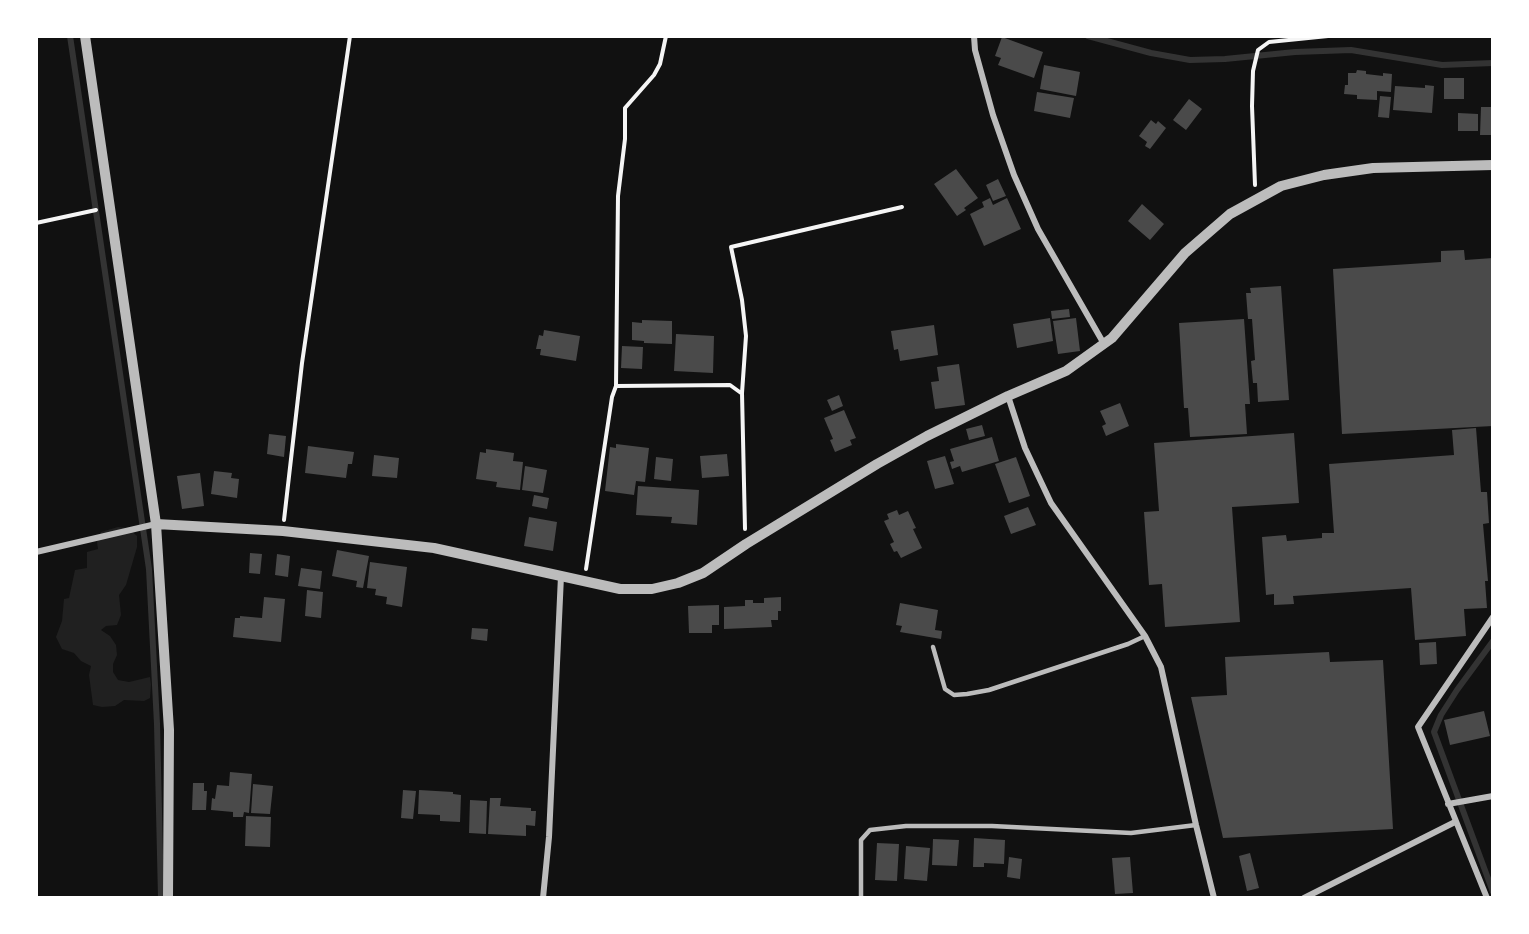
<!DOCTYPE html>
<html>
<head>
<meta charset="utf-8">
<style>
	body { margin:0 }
	#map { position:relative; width:1529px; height:934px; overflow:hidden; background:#111; font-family:"Roboto Condensed",sans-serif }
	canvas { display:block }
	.frame { position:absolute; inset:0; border:38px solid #fff; pointer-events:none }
</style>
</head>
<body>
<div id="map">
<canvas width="1529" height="934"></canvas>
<div class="frame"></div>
</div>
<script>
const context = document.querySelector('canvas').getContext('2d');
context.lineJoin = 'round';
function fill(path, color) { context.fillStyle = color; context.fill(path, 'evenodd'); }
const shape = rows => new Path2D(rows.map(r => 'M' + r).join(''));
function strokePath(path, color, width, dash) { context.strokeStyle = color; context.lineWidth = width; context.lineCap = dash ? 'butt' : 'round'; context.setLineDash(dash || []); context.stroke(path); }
fill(shape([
	[118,527,128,528,137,536,137,547,126,585,119,595,121,615,117,625,106,626,101,630,110,636,116,645,117,655,113,664,113,672,118,680,129,682,150,677,151,685,150,698,144,701,124,700,115,706,102,707,93,705,89,675,91,666,81,661,74,653,62,649,56,637,62,621,64,599,69,598,75,570,87,568,87,552,98,549,97,542,101,532]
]), '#202020');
strokePath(shape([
	[70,36,149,569,157,724,161,898],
	[1088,36,1151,53,1190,60,1225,59,1295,52,1351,50,1442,65,1493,63],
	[1493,641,1457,690,1441,715,1434,732,1493,892]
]), '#333', 6);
fill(shape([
	[1002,37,1043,52,1034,78,998,65,1001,58,995,56],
	[1044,65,1080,72,1076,96,1040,89],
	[1357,70,1366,71,1366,74,1383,76,1383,73,1392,74,1391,92,1377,91,1377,100,1357,99,1357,95,1344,94,1345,85,1348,85,1348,73,1356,73],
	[1444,78,1464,78,1464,99,1444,99],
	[1425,85,1434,86,1432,113,1393,110,1395,86,1425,88],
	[1037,92,1074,98,1070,118,1034,111],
	[1380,96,1391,97,1389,118,1378,117],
	[1189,99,1202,109,1186,130,1173,120],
	[1481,107,1493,107,1493,135,1480,135],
	[1458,113,1478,114,1478,131,1458,131],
	[1151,120,1156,124,1158,121,1166,128,1150,149,1145,146,1147,142,1139,136],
	[956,169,978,198,964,208,966,210,957,216,934,184],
	[998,179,1006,196,993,201,986,185],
	[990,198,993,205,1007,198,1021,229,984,246,970,214,984,207,982,202],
	[1142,204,1164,224,1150,240,1128,221],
	[1464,250,1465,260,1493,258,1493,426,1342,434,1333,269,1441,262,1441,251],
	[1281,286,1289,400,1258,402,1257,383,1253,383,1251,361,1255,360,1252,319,1248,319,1246,293,1251,293,1250,288],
	[1069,309,1070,317,1052,319,1051,311],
	[1050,318,1053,341,1017,348,1013,324],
	[1076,318,1080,351,1058,354,1053,321],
	[1244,319,1250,404,1245,404,1247,434,1190,437,1188,408,1184,408,1179,323],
	[642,320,672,321,672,344,644,343,644,341,632,340,632,322,642,323],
	[934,325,938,355,900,361,898,349,894,350,891,331],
	[544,330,580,336,576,361,540,355,541,349,536,349,539,335,543,336],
	[676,334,714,336,713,373,674,371],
	[622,346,643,347,642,369,621,368],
	[959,364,965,405,935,409,931,382,939,381,937,367],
	[839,395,843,406,832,411,827,400],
	[1120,403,1129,426,1106,436,1102,426,1106,424,1100,411],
	[844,410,856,438,850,440,852,445,835,452,830,440,833,439,824,418],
	[982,425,985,436,969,440,966,429],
	[1476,428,1481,492,1487,492,1489,523,1483,524,1488,581,1485,581,1487,608,1464,609,1466,636,1415,640,1411,588,1293,596,1294,604,1274,605,1274,594,1266,595,1262,537,1286,535,1287,541,1322,538,1322,533,1334,533,1329,464,1454,455,1452,430],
	[1294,433,1299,503,1232,507,1240,622,1165,627,1162,584,1149,585,1144,512,1159,511,1154,443],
	[269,434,286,436,284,457,267,454],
	[992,437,999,461,962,472,960,466,952,469,950,462,954,461,950,449],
	[616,444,649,448,645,482,636,481,634,495,605,491,610,447,616,448],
	[308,446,354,452,352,464,348,464,346,478,305,473],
	[486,449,514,453,513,461,523,462,520,490,496,487,497,482,476,479,480,452,486,453],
	[727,454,729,476,702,478,700,456],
	[374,455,399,458,397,478,372,476],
	[945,456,954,484,935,489,927,461],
	[656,457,673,459,671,481,654,479],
	[1016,457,1030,496,1009,503,995,464],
	[525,466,547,470,543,493,522,490],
	[214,471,232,473,231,478,239,479,237,498,211,494],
	[200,473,204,506,182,509,177,476],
	[638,486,699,490,697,525,671,523,672,517,636,515],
	[534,495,549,498,547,509,532,506],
	[1028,507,1036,525,1011,534,1004,516],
	[897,510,899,515,908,511,916,528,913,529,922,548,901,558,897,551,894,552,890,544,894,542,884,521,889,519,887,514],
	[529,517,557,522,553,551,524,546],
	[337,550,369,556,363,588,356,587,357,581,332,576],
	[250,553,262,554,260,574,249,573],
	[277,554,290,556,288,577,275,575],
	[370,562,407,567,402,607,386,604,387,597,375,595,376,589,367,588],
	[301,568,322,571,320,589,298,586],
	[307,590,323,592,321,618,305,616],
	[264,597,285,599,281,642,233,637,235,618,240,618,240,616,262,618],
	[781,597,781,611,778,611,778,620,771,620,772,627,724,629,724,607,745,606,745,600,753,600,753,603,764,603,764,598],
	[900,603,938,610,935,630,942,631,941,639,900,632,902,626,896,625],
	[719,605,719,625,712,625,712,633,689,633,688,606],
	[472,628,488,629,487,641,471,639],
	[1436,642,1437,664,1420,665,1419,643],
	[1329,652,1330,662,1383,660,1393,829,1223,838,1191,697,1227,695,1225,657],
	[1484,711,1490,736,1450,745,1444,720],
	[230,772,252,774,249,813,244,812,243,817,233,817,233,812,211,810,212,798,215,799,217,785,229,786],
	[193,783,204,783,204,791,207,791,206,810,192,810],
	[253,784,273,786,270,814,251,813],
	[403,790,416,791,413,819,401,818],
	[419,790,453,792,453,794,461,795,460,822,440,821,440,815,418,814],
	[490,798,501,798,500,806,531,808,531,811,536,811,535,826,526,825,526,836,488,834],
	[470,800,487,801,486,834,469,833],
	[246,816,271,817,270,847,245,846],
	[974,838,1005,840,1004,864,984,863,984,867,973,867],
	[933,839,959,840,957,866,932,865],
	[877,843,899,844,897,881,875,880],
	[906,846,930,848,927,881,904,879],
	[1250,853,1259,888,1247,891,1239,856],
	[1009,857,1022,859,1020,879,1007,877],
	[1130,857,1133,893,1115,894,1112,858]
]), '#4a4a4a');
strokePath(shape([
	[1255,185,1252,106,1253,71,1258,50,1269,42,1328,36],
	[36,223,96,210],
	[616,386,618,196,625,139,625,108,654,75,660,64,666,36],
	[284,520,302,363,350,36],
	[745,529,742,393,746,336,742,300,731,247,902,207],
	[586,569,612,397,616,386,730,385,741,393]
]), '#f5f5f5', 4);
strokePath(shape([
	[933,647,945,689,954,695,967,694,989,690,1128,644,1145,636],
	[861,898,861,840,870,830,906,826,992,826,1131,833,1196,825]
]), '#bcbcbc', 4.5);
strokePath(shape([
	[974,36,975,50,993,115,1014,175,1038,229,1104,344],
	[1008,396,1025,448,1051,503,1145,636,1161,667,1196,825,1214,898],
	[36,552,156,524],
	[1448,804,1493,796],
	[543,898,549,837,561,576],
	[1304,898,1455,822],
	[1487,898,1418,727,1493,617]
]), '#bcbcbc', 6);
strokePath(shape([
	[85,36,156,524,169,730,168,898],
	[156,524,283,531,434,548,620,589,652,589,678,583,703,573,746,544,877,464,927,436,1008,396,1066,371,1112,338,1185,253,1230,214,1281,186,1324,175,1373,168,1493,165]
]), '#bcbcbc', 10);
</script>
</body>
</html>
